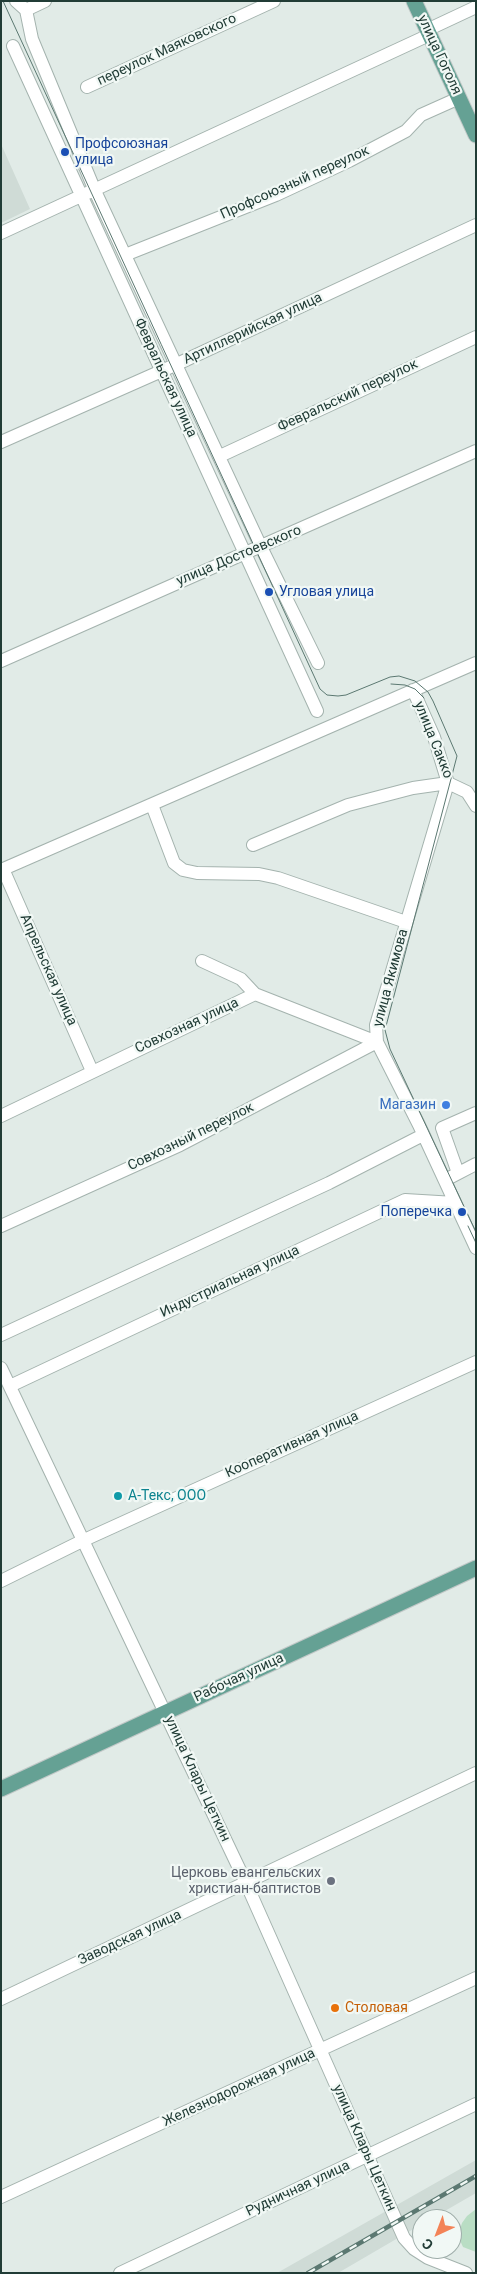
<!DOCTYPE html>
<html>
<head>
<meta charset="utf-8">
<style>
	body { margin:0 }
	#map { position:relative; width:477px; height:2274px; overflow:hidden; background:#e1ebe7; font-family:Roboto,sans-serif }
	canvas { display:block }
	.frame { position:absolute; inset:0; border:2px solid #213c36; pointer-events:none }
	.north { position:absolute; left:412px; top:2209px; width:50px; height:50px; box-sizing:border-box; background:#f1f8f5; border:1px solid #9eada9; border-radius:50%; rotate:223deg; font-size:14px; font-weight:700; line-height:20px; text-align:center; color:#213c36 }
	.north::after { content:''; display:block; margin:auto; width:18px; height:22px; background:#f38357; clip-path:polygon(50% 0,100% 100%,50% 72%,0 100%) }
</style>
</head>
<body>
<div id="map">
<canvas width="477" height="2274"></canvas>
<div class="frame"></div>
<div class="north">С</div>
</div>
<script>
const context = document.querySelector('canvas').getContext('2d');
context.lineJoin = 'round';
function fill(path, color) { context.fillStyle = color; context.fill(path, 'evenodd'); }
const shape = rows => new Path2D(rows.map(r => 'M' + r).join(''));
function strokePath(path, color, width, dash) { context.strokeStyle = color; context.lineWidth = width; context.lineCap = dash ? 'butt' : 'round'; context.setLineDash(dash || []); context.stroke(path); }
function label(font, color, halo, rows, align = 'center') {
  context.font = font + ' Roboto,sans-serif'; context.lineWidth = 4.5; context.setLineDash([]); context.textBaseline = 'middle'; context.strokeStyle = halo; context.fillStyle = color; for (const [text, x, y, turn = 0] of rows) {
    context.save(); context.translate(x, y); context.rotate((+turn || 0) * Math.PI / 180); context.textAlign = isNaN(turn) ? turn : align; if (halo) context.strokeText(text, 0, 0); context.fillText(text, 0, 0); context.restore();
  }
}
fill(shape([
	[1,144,30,209,1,223],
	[476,2160,476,2193,431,2219,422,2219,422,2224,338,2273,277,2273]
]), '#cfdbd6');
fill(shape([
	[476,2209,476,2252,463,2247,458,2236,462,2223,467,2216]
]), '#b9ddc4');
const minor = shape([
	[16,1,26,10,32,39,95,191,261,547,318,663],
	[26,10,45,1],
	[427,30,476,7],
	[13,46,317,711],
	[87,87,274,1],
	[1,233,429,35],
	[125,255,276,195,349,161,406,131,421,115,459,98],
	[1,442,175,365,476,225],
	[220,456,476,337],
	[1,661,476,451],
	[413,690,434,737,448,783],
	[448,783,376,1025,377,1042,419,1125,476,1248],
	[152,805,174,863,183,870,197,873,259,874,278,878,406,922],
	[253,845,348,805,413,788,448,783,467,792,476,806],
	[3,869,92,1071],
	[1,870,476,663],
	[202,961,241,979,255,994],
	[1,1116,255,994,377,1042],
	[458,1173,442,1128,476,1113],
	[451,1177,476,1164],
	[1,1226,180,1145,377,1042],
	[1,1335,329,1183,423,1135],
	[1,1368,246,1883,404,2238,414,2249,428,2258,466,2273],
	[10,1386,405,1200,455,1203],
	[1,1581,82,1541,476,1362],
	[1,1999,476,1773],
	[1,2197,476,1978],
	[120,2273,476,2104]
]);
const major = shape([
	[414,1,476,135],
	[1,1789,476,1568]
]);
strokePath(minor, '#a4b3ae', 14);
strokePath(major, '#c1c8c7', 17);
strokePath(minor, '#fff', 12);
strokePath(major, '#65a194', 15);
strokePath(shape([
	[3,1,320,689,327,695,338,696,346,695,390,677,399,676,415,681,428,692,433,701,457,756,385,1030,390,1049,476,1232],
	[391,684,405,685,415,689,424,698],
	[468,1226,476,1243]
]), '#5b7871', 1);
const rail = shape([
	[308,2273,476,2176]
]);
strokePath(rail, '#5b7871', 4.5);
strokePath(rail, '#f1f8f5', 2.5, [8]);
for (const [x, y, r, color] of [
	[65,152,5,"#1a4fb4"],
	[269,592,5,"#1a4fb4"],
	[446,1105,5,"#3f7fe0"],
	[462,1212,5,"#1a4fb4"],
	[118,1496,5,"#0f9aa8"],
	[331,1881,5,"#6b7280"],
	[335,2008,5,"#e8710a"]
]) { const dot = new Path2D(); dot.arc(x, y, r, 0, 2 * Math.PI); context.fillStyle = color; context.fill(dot); strokePath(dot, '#f1f8f5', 2); }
label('14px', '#213c36', '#f1f8f5', [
	["переулок Маяковского",167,50,-25],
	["улица Гоголя",439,55,65],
	["Профсоюзный переулок",295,183,-24],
	["Артиллерийская улица",253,329,-25],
	["Февральская улица",165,378,65],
	["Февральский переулок",348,396,-25],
	["улица Достоевского",239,556,-23],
	["улица Сакко",433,740,68],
	["Апрельская улица",48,970,66],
	["улица Якимова",391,978,-75],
	["Совхозная улица",187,1026,-25],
	["Совхозный переулок",191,1137,-26],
	["Индустриальная улица",230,1282,-25],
	["Кооперативная улица",292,1445,-24],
	["Рабочая улица",239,1678,-25],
	["улица Клары Цеткин",197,1779,65],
	["Заводская улица",130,1938,-25],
	["Железнодорожная улица",239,2088,-25],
	["улица Клары Цеткин",364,2148,66],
	["Рудничная улица",298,2189,-25]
]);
label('14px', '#164399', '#f1f8f5', [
	["Профсоюзная",75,144],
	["улица",75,160],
	["Угловая улица",279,592],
	["Поперечка",452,1212,"right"]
], 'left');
label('14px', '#366cbe', '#f1f8f5', [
	["Магазин",436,1105]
], 'right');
label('14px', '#0d838f', '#f1f8f5', [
	["А-Текс, ООО",128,1496]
], 'left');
label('14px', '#5b616d', '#f1f8f5', [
	["Церковь евангельских",321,1873],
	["христиан-баптистов",321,1889]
], 'right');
label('14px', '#c56008', '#f1f8f5', [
	["Столовая",345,2008]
], 'left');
</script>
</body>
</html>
